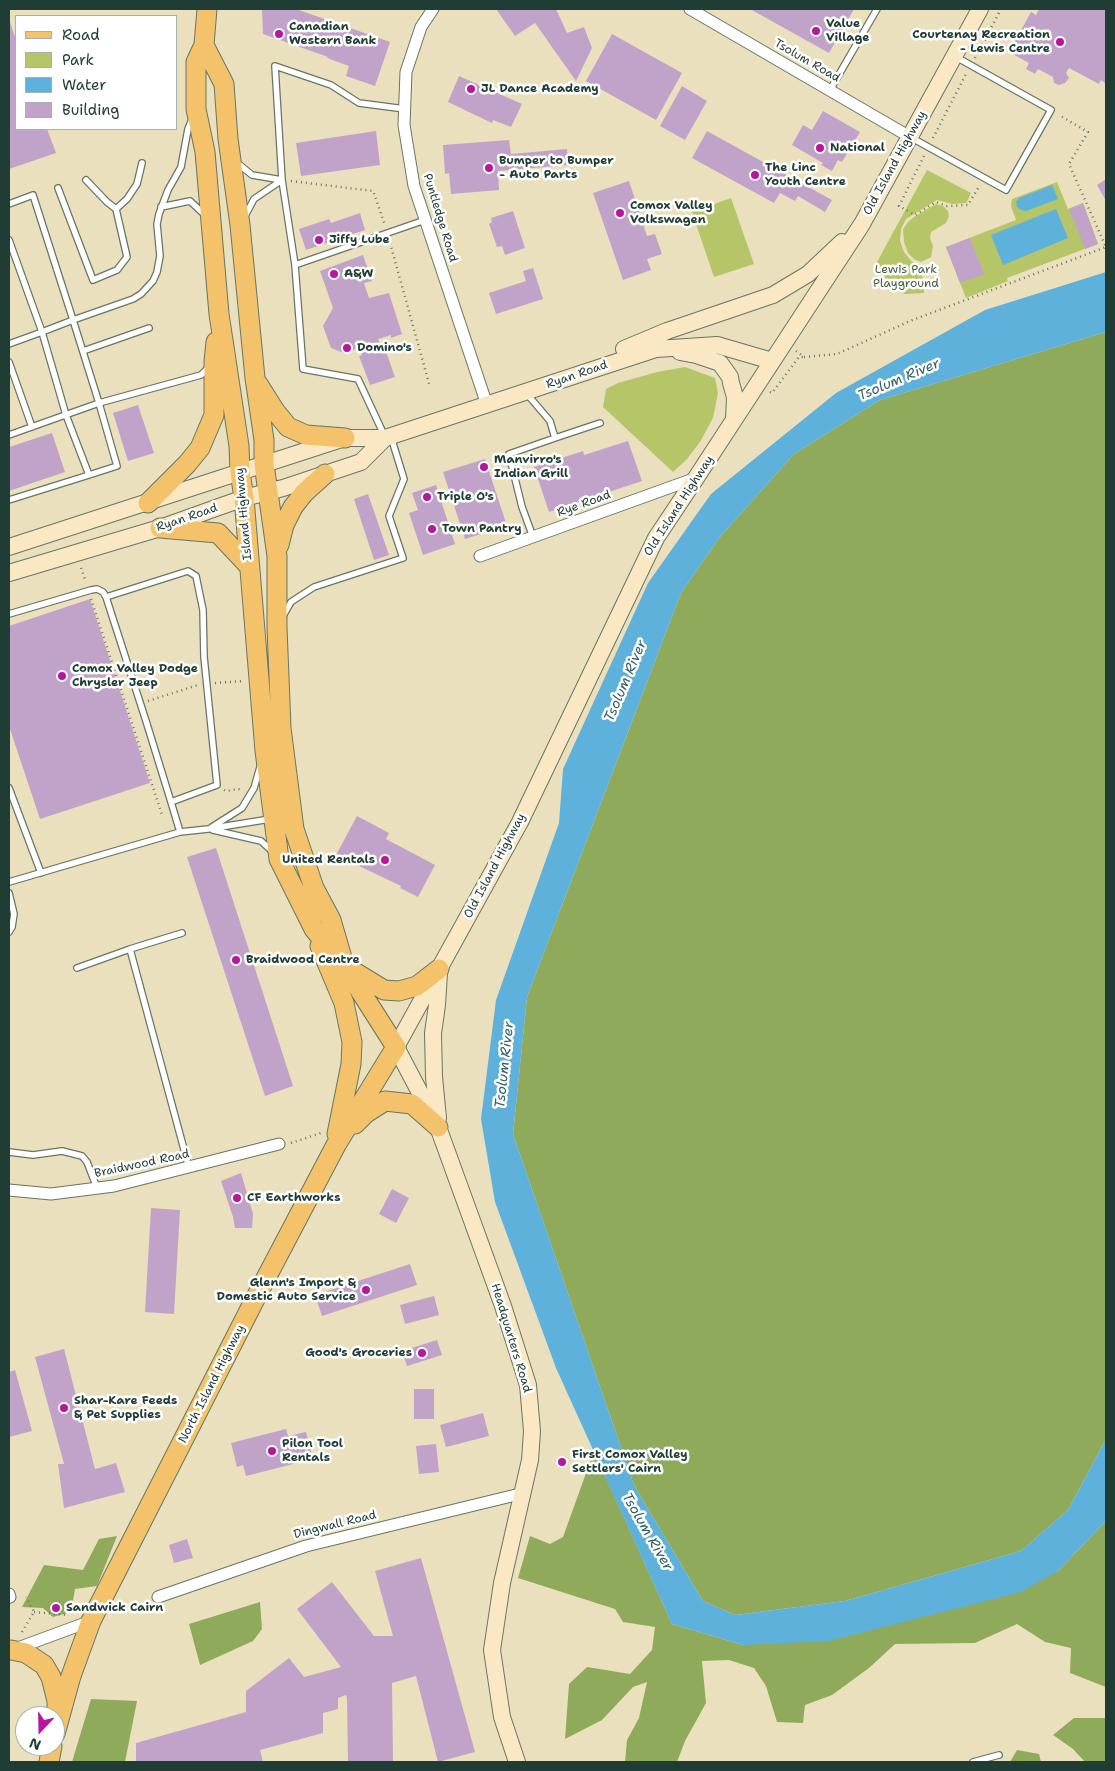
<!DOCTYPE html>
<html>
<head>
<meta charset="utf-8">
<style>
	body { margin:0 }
	#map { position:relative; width:1115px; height:1771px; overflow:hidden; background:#eae0bd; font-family:"Shantell Sans",sans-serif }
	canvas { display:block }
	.frame { position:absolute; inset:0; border:10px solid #1f3d34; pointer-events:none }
	.legend { position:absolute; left:15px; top:15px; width:162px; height:115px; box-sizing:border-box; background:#fff; border:1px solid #a5b1ae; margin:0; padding:6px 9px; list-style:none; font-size:15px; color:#1f3d34 }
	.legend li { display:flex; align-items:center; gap:10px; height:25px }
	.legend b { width:25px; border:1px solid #a5b1ae }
	.north { position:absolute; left:15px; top:1706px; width:50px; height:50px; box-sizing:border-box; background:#fff; border:1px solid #a5b1ae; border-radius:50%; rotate:201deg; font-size:14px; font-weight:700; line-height:20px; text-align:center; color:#1f3d34 }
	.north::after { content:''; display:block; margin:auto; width:18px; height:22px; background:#b5179e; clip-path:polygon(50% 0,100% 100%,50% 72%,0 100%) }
</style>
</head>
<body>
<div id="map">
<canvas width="1115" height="1771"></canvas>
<div class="frame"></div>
<ul class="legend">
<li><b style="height:6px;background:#f3c26a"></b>Road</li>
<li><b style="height:14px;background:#b6c568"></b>Park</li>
<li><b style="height:14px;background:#5eb1da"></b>Water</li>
<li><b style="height:14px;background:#c1a3ca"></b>Building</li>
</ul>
<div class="north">N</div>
</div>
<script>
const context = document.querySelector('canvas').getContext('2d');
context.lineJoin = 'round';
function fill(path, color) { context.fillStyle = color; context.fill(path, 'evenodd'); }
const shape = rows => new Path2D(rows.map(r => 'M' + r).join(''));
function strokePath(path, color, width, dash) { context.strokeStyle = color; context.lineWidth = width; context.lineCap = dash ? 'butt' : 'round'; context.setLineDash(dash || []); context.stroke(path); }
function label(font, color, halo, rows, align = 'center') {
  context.font = font + ' "Shantell Sans",sans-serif'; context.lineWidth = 5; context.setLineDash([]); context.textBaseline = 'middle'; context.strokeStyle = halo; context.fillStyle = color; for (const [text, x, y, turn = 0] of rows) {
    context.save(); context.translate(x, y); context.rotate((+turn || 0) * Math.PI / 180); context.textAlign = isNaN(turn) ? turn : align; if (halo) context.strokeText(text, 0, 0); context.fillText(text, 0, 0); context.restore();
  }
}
fill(shape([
	[927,170,971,193,966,203,952,204,937,200,906,219,901,229,900,241,904,252,912,262,921,265,924,293,906,294,894,291,876,264],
	[1057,182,1068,209,1083,203,1098,244,1007,278,1008,281,966,298,946,247,1016,220,1011,206,1012,199],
	[731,198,754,264,714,277,692,212],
	[936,204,943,206,948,211,949,216,946,223,931,232,930,238,933,246,931,257,921,262,914,259,908,253,904,242,903,229,908,222,914,217],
	[685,367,715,378,718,393,713,418,700,442,687,459,673,472,603,407,606,389,618,383,657,372]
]), '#b6c568');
fill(shape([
	[1106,332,1106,1439,1068,1510,1021,1551,845,1601,735,1615,703,1601,634,1485,513,1134,527,997,681,593,719,538,794,454,880,400],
	[594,1451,672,1624,743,1645,1058,1571,1106,1521,1106,1687,1070,1673,1071,1648,1045,1642,1017,1624,975,1643,895,1644,869,1668,832,1695,805,1705,803,1723,777,1722,766,1686,754,1668,729,1660,702,1661,706,1703,685,1741,677,1762,625,1762,627,1740,639,1718,647,1682,633,1687,602,1720,565,1739,569,1684,587,1667,630,1674,652,1650,655,1627,623,1622,615,1609,518,1578,530,1536,550,1544,563,1537],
	[117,1536,97,1586,75,1589,71,1612,53,1617,43,1608,22,1607,44,1565,83,1570,99,1539],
	[260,1602,262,1629,253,1641,200,1665,189,1624],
	[91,1699,137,1701,125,1762,72,1762],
	[1074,1718,1106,1718,1106,1762,1085,1762,1073,1749,1053,1735],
	[1017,1750,1039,1754,1041,1762,1010,1762]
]), '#90aa5c');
fill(shape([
	[1052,185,1058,199,1026,211,1021,210,1017,207,1016,202,1019,198],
	[1056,209,1068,238,1003,265,991,235],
	[1106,272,1106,332,880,400,794,454,719,538,681,593,527,997,513,1134,634,1485,703,1601,735,1615,845,1601,1021,1551,1068,1510,1106,1439,1106,1521,1058,1571,1021,1592,829,1641,743,1645,672,1624,556,1368,495,1202,481,1119,496,1000,559,823,563,769,648,583,711,494,836,393,985,310]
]), '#5eb1da');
fill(shape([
	[262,9,296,9,390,42,375,86,346,76,349,66,327,58,328,57,263,34],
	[496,9,556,9,567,33,584,27,592,48,576,81,535,23,515,36],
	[750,9,854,9,829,53],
	[1039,9,1106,9,1106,84,1101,80,1099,84,1069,68,1066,73,1069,78,1065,83,1059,85,1054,83,1053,77,1038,69,1035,74,1026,69,1029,63,1009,52,1031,12,1036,15],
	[9,19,16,40,16,129,47,129,56,153,9,169],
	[612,34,682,73,656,120,586,81],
	[459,76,522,104,511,127,493,120,492,123,448,102],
	[682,86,707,101,685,140,660,126],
	[823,111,860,132,842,162,838,160,832,171,821,165,823,163,792,145,803,125,812,130],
	[376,131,380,165,301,176,296,143],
	[707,131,832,200,825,212,798,196,795,201,780,193,774,203,692,158],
	[509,140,511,154,567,149,568,165,498,171,499,190,451,194,449,173,445,174,443,145],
	[1106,179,1106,201,1097,185],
	[629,181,647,236,655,234,662,254,647,259,651,270,623,280,593,193],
	[1083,203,1098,244,1085,249,1069,209],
	[513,211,525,248,505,255,502,246,497,247,489,224,492,222,491,218],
	[360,213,365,230,306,250,299,229,329,219,331,223],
	[970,238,984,274,960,283,946,247],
	[363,255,372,281,364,283,369,298,389,293,402,334,391,338,391,335,378,339,381,347,384,346,395,377,370,385,359,356,362,355,359,348,344,353,331,348,323,326,333,308,320,271],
	[533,268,543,299,496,314,489,293,526,281,523,271],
	[138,405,154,453,128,461,113,413],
	[52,433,65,472,9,491,9,447],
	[628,441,642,481,549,512,534,467,583,451,584,455],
	[485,459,507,526,465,539,443,472],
	[436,485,455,544,423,555,409,513,418,510,412,493],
	[368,494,389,555,374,560,354,499],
	[90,599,150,783,40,819,9,726,9,626],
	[357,816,389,833,386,839,435,865,418,897,400,888,401,886,336,855],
	[216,848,293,1086,265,1096,187,857],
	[241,1173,253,1214,252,1228,235,1228,233,1217,221,1181],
	[392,1189,409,1198,396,1223,379,1214],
	[151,1208,180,1210,174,1314,145,1312],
	[410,1264,417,1285,322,1316,315,1295],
	[434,1296,439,1315,405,1324,400,1305],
	[437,1340,442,1355,407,1366,402,1351],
	[64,1349,95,1469,116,1463,125,1492,64,1508,58,1464,64,1464,35,1357],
	[15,1370,32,1431,9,1437,9,1372],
	[414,1389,434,1389,434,1419,414,1419],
	[483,1413,489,1436,446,1447,440,1425],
	[286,1429,288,1436,306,1432,313,1459,246,1476,243,1465,237,1467,231,1443],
	[436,1444,439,1472,419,1474,416,1446],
	[187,1539,193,1558,174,1563,169,1545],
	[421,1558,475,1752,438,1762,416,1676,392,1683,393,1762,348,1762,347,1698,346,1695,338,1698,338,1709,323,1713,323,1733,260,1750,263,1762,136,1762,136,1743,246,1712,246,1691,289,1658,304,1677,341,1667,297,1609,332,1582,374,1636,393,1636,375,1571]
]), '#c1a3ca');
const service = shape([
	[830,90,877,9],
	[912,138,1006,190,1051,110,956,57],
	[236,162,252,175,282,180],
	[58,188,93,280,117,270,127,257,116,209,107,202,86,180],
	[9,204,33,195,73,320,42,332,66,415,89,475,117,466,99,403,201,375,210,366],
	[161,207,190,201,205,215],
	[116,209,127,199,137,184,142,163],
	[245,216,254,199,282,180],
	[9,240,42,332,9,344],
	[295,265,425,220],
	[83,351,149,328],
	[9,362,32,427],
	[527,394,550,421,555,438,509,454,522,507,533,537],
	[9,435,99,403,73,320,133,299,141,294,153,281,157,272,160,256,157,224,159,214,168,190,181,167,188,129,193,117],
	[385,437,358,379,303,369,295,265,282,180,275,66,331,85,359,103,405,109],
	[555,438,600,423],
	[9,500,89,475],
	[9,614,91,590,97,589,103,592,106,597],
	[283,616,291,602,314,587,403,558,389,516,404,479,391,437],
	[9,788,41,873],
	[171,802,146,721,106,597,188,571,196,576,203,610,204,657,217,785,171,802,180,832],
	[212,827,242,808,254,788,260,767],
	[213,830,261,841,273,852],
	[9,882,180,832,208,829,270,819],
	[9,893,14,914,12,927,9,932],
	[130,949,189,1168],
	[77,968,130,949,182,933],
	[9,1152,33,1155,62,1151,82,1156,87,1162,97,1188],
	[973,1762,999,1755]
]);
const minor = shape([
	[433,9,421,27,406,72,404,125,414,186,487,405],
	[690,9,910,137],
	[480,556,696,478],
	[9,1190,51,1194,114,1186,279,1144],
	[9,1594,10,1597],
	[158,1597,306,1546,524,1493],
	[15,1649,91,1621]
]);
const secondary = shape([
	[624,349,667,331,773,295,808,274,842,242],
	[680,352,696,355,720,363,730,377,731,383,735,397,734,420],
	[9,547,345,438,385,438,656,349,717,345,772,361],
	[9,573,160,528,244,498,283,488,361,462,385,438],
	[438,1118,434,1077,433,1033,437,1005,439,973],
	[517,1762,502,1717,492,1650,502,1583,530,1460,532,1431,528,1385,503,1306,438,1127,396,1047,520,822,656,538,696,478,862,224,980,9]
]);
const primary = shape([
	[204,45,224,84,228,139,240,225,255,378,264,440,264,464,277,556,277,627,281,728,294,829,314,888,331,920,342,958],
	[258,384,275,411,288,427,306,435,345,438],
	[148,503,187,464,200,448,214,415,214,361,216,342],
	[160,528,218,533,249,566],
	[279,545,284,525,293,507,304,493,325,474],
	[320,946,344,1003,352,1042,351,1064,337,1134],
	[348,968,384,990,399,991,417,986,439,969],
	[355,1124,366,1113,385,1101,412,1104,438,1127],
	[11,1650,26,1653,44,1665,51,1677,57,1701,57,1712],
	[55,1734,71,1676,91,1621,254,1301,336,1145,396,1047,345,967,314,929,279,859,265,751,244,498,240,472,239,446,219,314,205,152,196,109,196,62,204,45,207,9],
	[49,1762,52,1746]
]);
strokePath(service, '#667664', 8);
strokePath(minor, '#667664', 13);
strokePath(secondary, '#667664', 18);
strokePath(primary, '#667664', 21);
strokePath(shape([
	[975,58,1001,9],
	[933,138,966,74],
	[924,156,899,206,915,215,936,202,947,206,968,205,980,185],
	[291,181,373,191,385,225],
	[390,243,430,387],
	[796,351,804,357,837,354,910,321,1106,247,1069,164,1088,132,1059,115],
	[770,392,772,393,799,357,804,357],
	[81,568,86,582],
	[91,599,162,815],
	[215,683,243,681],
	[148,701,198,685],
	[224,790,226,791,238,789,243,790],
	[291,1143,321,1133],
	[34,1612,68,1615],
	[22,1632,34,1612,26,1597]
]), '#667664', 2.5, [1, 4]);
strokePath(service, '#fff', 5.5);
strokePath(minor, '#fff', 11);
strokePath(secondary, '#fae7c3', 16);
strokePath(primary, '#f3c26a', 19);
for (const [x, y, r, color] of [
	[816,31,5,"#b5179e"],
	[279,34,5,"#b5179e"],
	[1060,42,5,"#b5179e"],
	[471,89,5,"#b5179e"],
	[820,148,5,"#b5179e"],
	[489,168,5,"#b5179e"],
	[755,175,5,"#b5179e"],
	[620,213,5,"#b5179e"],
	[319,240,5,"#b5179e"],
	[334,274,5,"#b5179e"],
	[347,348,5,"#b5179e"],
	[484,467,5,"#b5179e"],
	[427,497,5,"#b5179e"],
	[432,529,5,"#b5179e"],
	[62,676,5,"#b5179e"],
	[385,860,5,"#b5179e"],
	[236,960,5,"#b5179e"],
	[237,1198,5,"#b5179e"],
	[366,1290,5,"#b5179e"],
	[422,1353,5,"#b5179e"],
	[64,1408,5,"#b5179e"],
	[272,1451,5,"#b5179e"],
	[562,1462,5,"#b5179e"],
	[56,1608,5,"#b5179e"]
]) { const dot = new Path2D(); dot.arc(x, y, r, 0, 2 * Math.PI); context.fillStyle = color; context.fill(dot); strokePath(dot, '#fff', 2); }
label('bold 12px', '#1f3d34', '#fff', [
	["Value",826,24],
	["Village",826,38],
	["Canadian",289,27],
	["Western Bank",289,41],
	["Courtenay Recreation",1050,35,"right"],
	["- Lewis Centre",1050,49,"right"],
	["JL Dance Academy",481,89],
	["National",830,148],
	["Bumper to Bumper",499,161],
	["- Auto Parts",499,175],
	["The Linc",765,168],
	["Youth Centre",765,182],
	["Comox Valley",630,206],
	["Volkswagen",630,220],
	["Jiffy Lube",329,240],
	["A&W",344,274],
	["Domino's",357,348],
	["Manvirro's",494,460],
	["Indian Grill",494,474],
	["Triple O's",437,497],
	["Town Pantry",442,529],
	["Comox Valley Dodge",72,669],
	["Chrysler Jeep",72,683],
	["United Rentals",375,860,"right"],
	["Braidwood Centre",246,960],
	["CF Earthworks",247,1198],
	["Glenn's Import &",356,1283,"right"],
	["Domestic Auto Service",356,1297,"right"],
	["Good's Groceries",412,1353,"right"],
	["Shar-Kare Feeds",74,1401],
	["& Pet Supplies",74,1415],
	["Pilon Tool",282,1444],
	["Rentals",282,1458],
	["First Comox Valley",572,1455],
	["Settlers' Cairn",572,1469],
	["Sandwick Cairn",66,1608]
], 'left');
label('12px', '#1f3d34', '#fff', [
	["Tsolum Road",807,61,30],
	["Old Island Highway",895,163,-61],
	["Puntledge Road",440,218,73],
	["Ryan Road",577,375,-19],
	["Rye Road",584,504,-20],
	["Old Island Highway",679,506,-57],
	["Island Highway",244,514,-95],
	["Ryan Road",187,518,-19],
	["Old Island Highway",495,866,-62],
	["Braidwood Road",142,1164,-12],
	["Headquarters Road",511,1338,73],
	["North Island Highway",212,1384,-63],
	["Dingwall Road",335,1525,-14]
]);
label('12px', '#455f41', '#fff', [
	["Lewis Park",906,270],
	["Playground",906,284]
]);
label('italic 14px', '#326066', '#fff', [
	["Tsolum River",899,380,-23],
	["Tsolum River",626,681,-67],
	["Tsolum River",505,1065,-84],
	["Tsolum River",647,1532,60]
]);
</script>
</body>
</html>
